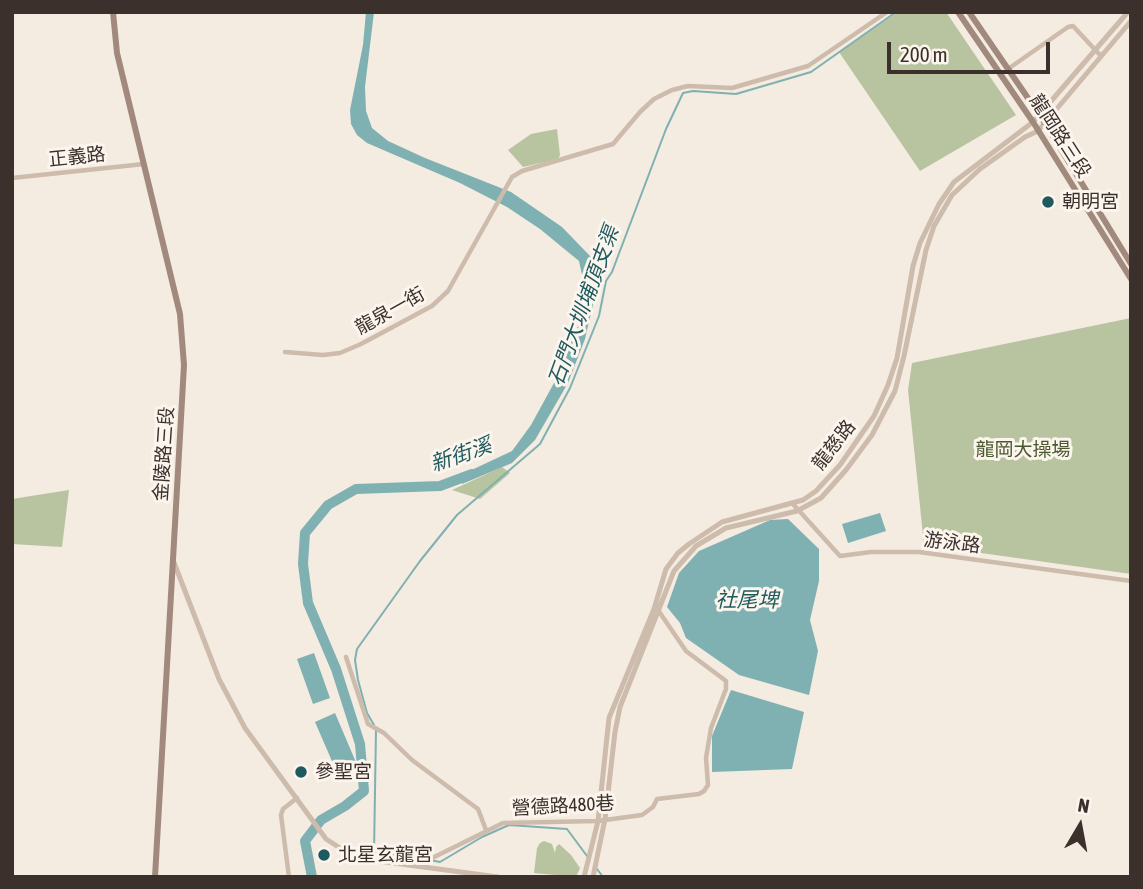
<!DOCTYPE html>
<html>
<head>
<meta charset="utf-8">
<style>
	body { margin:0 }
	#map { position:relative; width:1143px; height:889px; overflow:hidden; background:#f4ebe1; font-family:"Asap Condensed",sans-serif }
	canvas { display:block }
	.frame { position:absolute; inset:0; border:14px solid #3b302b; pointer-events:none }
	.north { position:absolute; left:1045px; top:791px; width:70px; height:70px; -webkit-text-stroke:5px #fbf5ee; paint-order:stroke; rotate:10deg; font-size:19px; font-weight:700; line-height:28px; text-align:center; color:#3b302b }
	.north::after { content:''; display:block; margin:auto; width:24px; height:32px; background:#3b302b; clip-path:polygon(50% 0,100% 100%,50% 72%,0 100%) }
	.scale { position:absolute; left:887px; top:42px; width:163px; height:32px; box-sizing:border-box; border:4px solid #3b302b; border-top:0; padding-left:9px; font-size:21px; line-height:24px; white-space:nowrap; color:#3b302b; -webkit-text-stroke:5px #fbf5ee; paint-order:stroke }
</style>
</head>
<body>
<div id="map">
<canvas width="1143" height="889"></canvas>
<div class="frame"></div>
<div class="north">N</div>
<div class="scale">200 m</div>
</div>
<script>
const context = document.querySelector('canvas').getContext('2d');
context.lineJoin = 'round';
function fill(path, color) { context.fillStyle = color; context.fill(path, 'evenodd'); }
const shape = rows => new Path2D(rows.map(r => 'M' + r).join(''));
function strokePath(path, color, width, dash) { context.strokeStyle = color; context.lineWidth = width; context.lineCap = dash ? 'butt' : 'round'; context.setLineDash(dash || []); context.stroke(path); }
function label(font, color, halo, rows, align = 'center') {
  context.font = font + ' "Asap Condensed","Noto Sans TC",sans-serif'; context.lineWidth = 6; context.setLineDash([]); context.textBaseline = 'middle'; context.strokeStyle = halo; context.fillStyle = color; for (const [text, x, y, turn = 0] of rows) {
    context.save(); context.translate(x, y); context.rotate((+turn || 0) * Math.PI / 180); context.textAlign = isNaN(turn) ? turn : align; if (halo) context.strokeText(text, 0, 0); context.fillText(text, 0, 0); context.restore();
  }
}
fill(shape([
	[898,12,946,12,1016,115,920,171,839,52],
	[557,129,560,155,558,159,523,167,508,150,531,134],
	[1131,318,1131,574,924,545,908,390,912,363],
	[502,467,510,473,480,499,452,490],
	[69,490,62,547,12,544,12,499],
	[544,841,552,844,555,853,556,847,559,844,571,855,580,868,576,877,534,873,537,848,540,843]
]), '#b8c4a0');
fill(shape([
	[366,12,374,12,365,87,366,111,372,128,388,141,425,158,511,192,562,227,591,257,595,296,585,339,568,383,535,440,512,463,462,484,461,475,512,451,531,425,554,383,581,319,584,284,579,261,540,229,507,207,460,183,367,143,357,135,351,124,350,110,363,45],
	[880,513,886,531,848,543,842,524],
	[788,519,819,549,819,581,810,620,818,651,809,695,739,675,686,638,680,623,667,607,679,573,699,551,770,520],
	[314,653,330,698,313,704,297,659],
	[731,690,804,712,792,769,712,772,712,736],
	[335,713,358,767,338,775,315,722]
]), '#7fb0b2');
strokePath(shape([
	[374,725,367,713,358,680,355,660,357,649,420,561,457,515,540,444,570,388,599,316,606,281,612,272,666,129,683,93,693,91,736,94,811,72,896,12],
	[376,730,374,852,424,859],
	[430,860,440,862,482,837,509,825,567,829,587,856],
	[597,869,603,877]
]), '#7fb0b2', 2);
strokePath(shape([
	[312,877,305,841,321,820,345,806,364,791,360,744,336,669,308,603,303,564,305,533,328,505,356,489,440,486,472,474]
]), '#7fb0b2', 10);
strokePath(shape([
	[1008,69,1068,27,1073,26,1100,55],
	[12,178,144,164],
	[285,352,323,355,340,353,361,344,432,306,448,291,512,177,522,171,613,144,640,112,654,99,672,90,688,86,732,88,808,66,887,12],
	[793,504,840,556,871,552,919,552,1131,581],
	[346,657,368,724,384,733,412,760,478,809,486,830],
	[416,866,503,823,598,821,642,815,653,807,657,799,699,794,704,791,708,785,706,758,711,728,726,689,726,681,686,651,658,610],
	[289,877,281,815,283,809,297,798]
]), '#cdbbac', 4.5);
strokePath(shape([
	[173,560,219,679,245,728,326,839,354,857,371,860,498,877],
	[584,877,598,821,609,718,654,609,666,569,678,553,689,544,722,522,803,500,816,491,840,465,874,416,888,385,897,358,913,266,920,243,939,204,954,182,1033,122,1128,12],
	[593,877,605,819,615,732,620,707,674,571,696,546,726,528,797,511,821,498,846,470,872,435,895,391,904,356,926,250,934,226,952,195,980,169,1025,137,1038,131,1131,21]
]), '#cdbbac', 5);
strokePath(shape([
	[113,12,117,53,180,314,184,365,155,877],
	[958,12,1033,122,1131,279],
	[969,12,1045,123,1131,264]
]), '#a18a7d', 6);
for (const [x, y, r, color] of [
	[1048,202,7,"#1f5a5e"],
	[301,772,7,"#1f5a5e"],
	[324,855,7,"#1f5a5e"]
]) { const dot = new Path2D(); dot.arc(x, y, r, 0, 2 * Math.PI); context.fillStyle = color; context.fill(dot); strokePath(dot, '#fbf5ee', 2.5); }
label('19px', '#3b302b', '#fbf5ee', [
	["龍岡路三段",1060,136,57],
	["正義路",77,157,-6],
	["龍泉一街",390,311,-29],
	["龍慈路",834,445,-52],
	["金陵路三段",164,454,-86],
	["游泳路",952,543,7],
	["營德路480巷",563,806,-3]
]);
label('19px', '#3b302b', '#fbf5ee', [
	["朝明宮",1062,202],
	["參聖宮",315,772],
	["北星玄龍宮",338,855]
], 'left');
label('19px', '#4a5a2e', '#fbf5ee', [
	["龍岡大操場",1023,450]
]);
label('italic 21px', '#1f5a5e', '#fbf5ee', [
	["石門大圳埔頂支渠",584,306,-70],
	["新街溪",461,455,-19],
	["社尾埤",747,600]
]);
</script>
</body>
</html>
